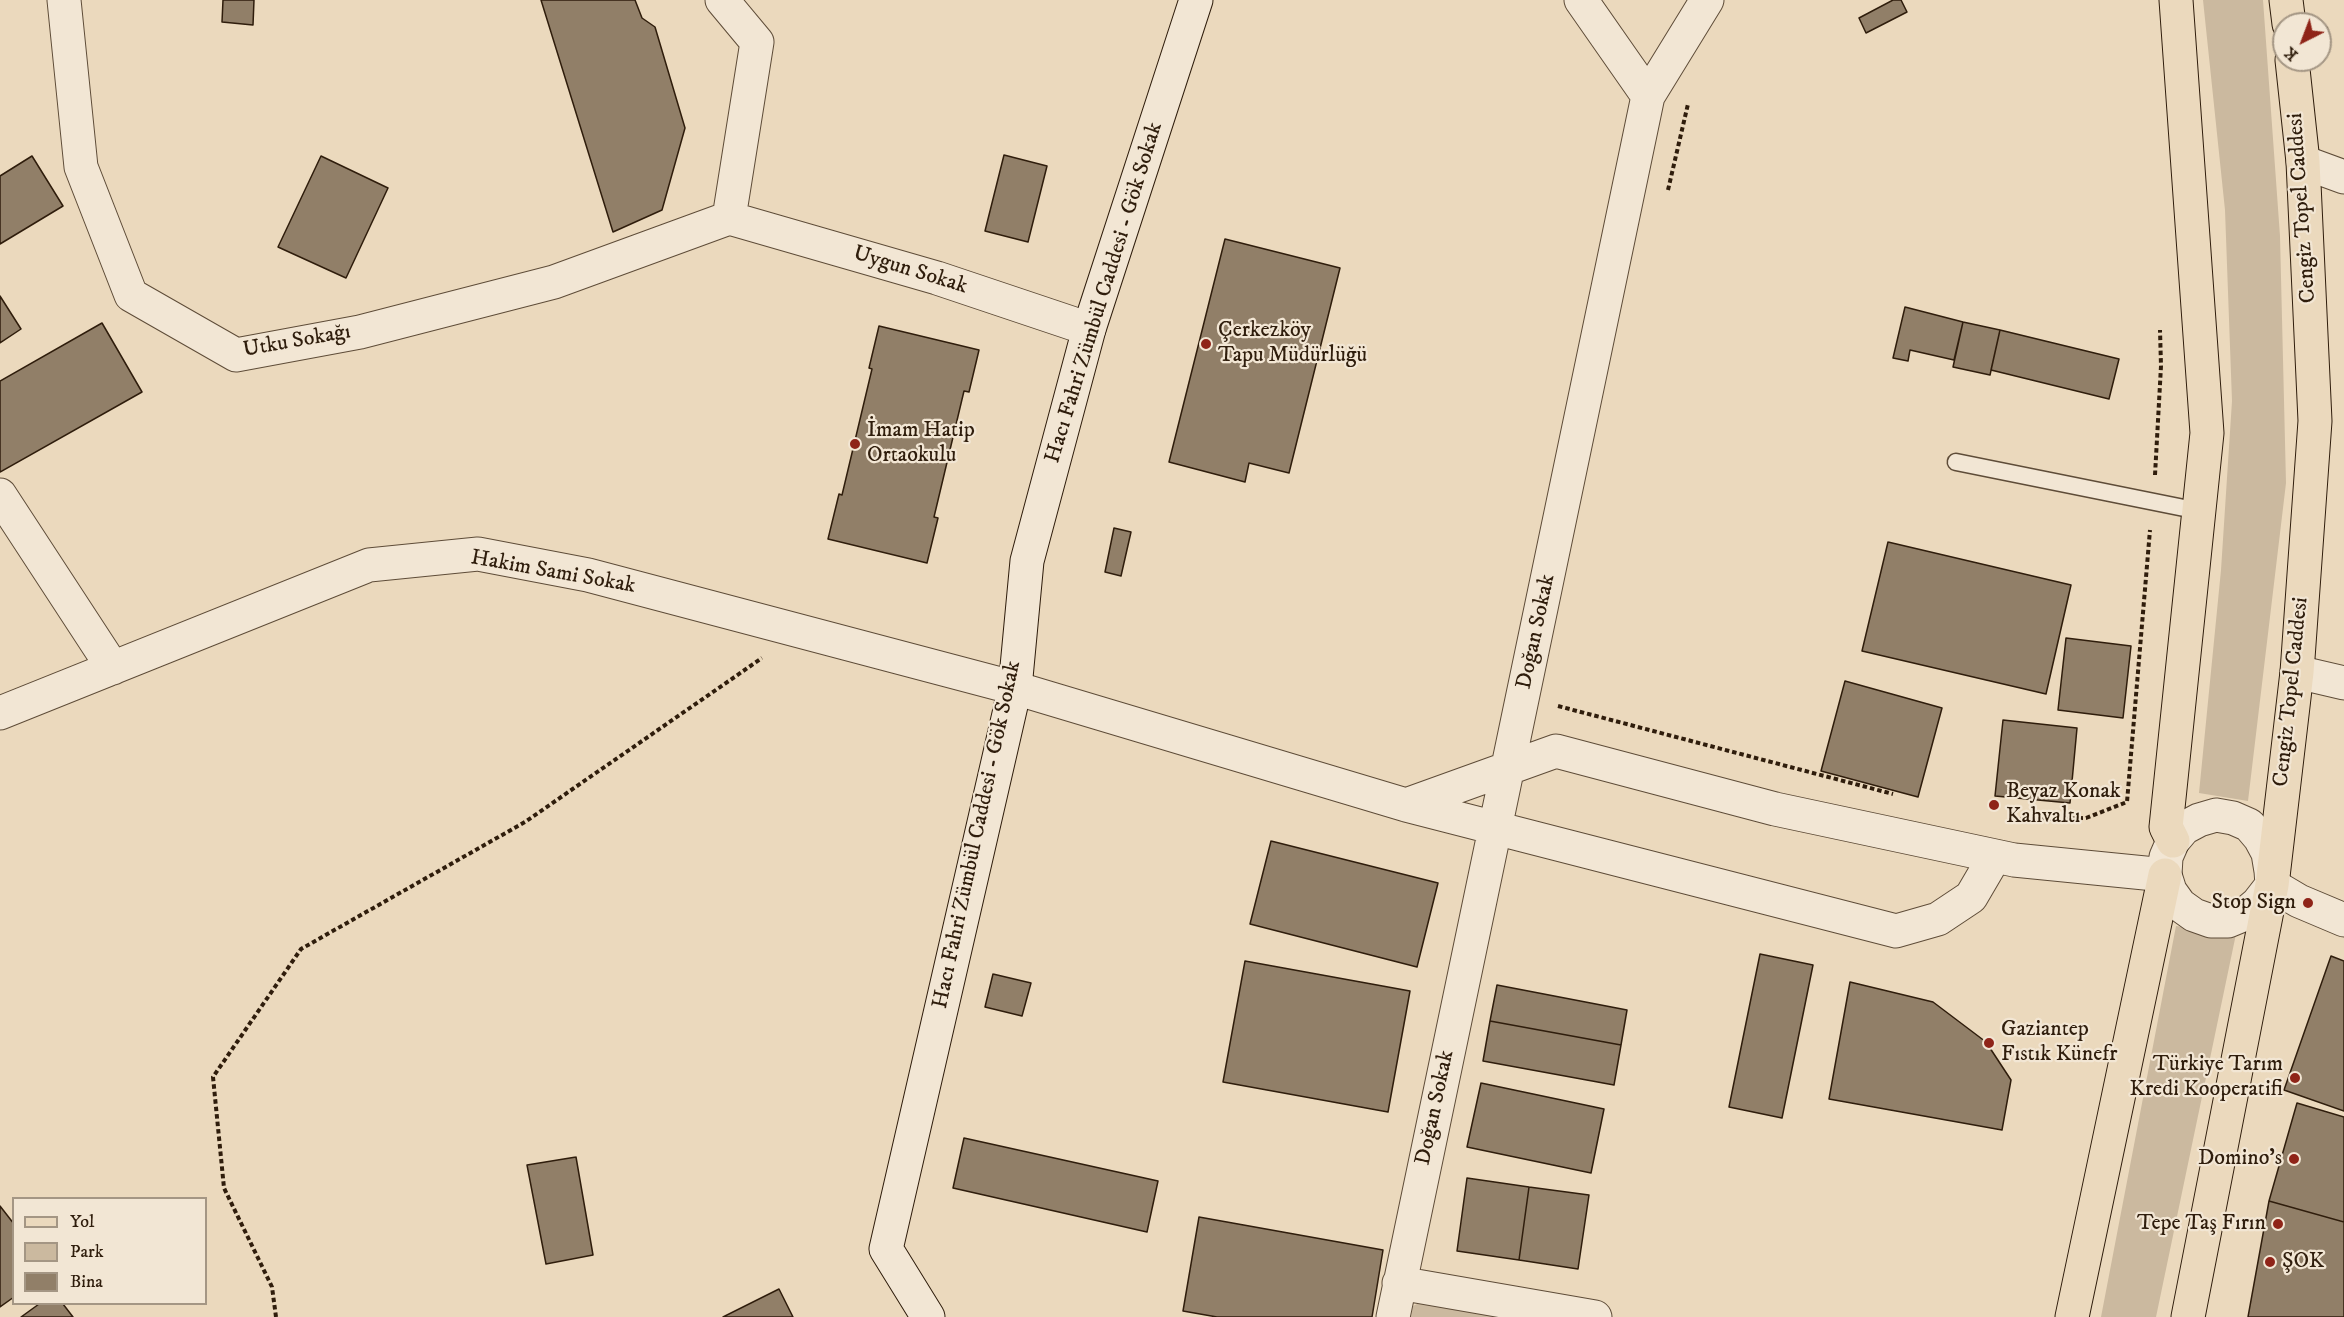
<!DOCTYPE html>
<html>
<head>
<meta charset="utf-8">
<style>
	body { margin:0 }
	#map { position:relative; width:2344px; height:1317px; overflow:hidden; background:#ebd9bd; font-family:"IM FELL DW Pica",serif }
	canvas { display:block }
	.legend { position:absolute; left:12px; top:1197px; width:195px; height:108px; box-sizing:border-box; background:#f2e6d4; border:2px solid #a49684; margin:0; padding:8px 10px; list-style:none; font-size:18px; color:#2f1d0c }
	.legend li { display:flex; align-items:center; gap:12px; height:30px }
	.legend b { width:30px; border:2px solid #a49684 }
	.north { position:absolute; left:2272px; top:12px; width:60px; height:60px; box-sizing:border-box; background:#f2e6d4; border:2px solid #a49684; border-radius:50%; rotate:222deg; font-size:16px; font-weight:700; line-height:24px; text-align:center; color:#2f1d0c }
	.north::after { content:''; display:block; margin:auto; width:21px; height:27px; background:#8f2418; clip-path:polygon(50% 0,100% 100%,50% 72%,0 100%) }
</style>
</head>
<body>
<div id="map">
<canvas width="2344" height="1317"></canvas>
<ul class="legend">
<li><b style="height:8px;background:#ebd9bd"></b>Yol</li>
<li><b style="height:16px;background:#cbb99f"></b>Park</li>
<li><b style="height:16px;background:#917f68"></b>Bina</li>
</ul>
<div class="north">K</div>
</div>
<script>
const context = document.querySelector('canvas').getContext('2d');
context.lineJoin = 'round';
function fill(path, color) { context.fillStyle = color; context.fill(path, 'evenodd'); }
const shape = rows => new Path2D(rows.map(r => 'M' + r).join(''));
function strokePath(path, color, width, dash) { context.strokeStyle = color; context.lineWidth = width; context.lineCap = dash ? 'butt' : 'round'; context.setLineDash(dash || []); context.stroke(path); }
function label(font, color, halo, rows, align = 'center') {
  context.font = font + ' "IM FELL DW Pica",serif'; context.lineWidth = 4.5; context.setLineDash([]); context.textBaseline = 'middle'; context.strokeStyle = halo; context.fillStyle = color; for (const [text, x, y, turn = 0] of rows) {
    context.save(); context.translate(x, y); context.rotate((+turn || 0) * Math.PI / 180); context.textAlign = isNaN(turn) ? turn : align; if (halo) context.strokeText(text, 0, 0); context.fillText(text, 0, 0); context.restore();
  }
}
fill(shape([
	[2203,0,2263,0,2280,236,2286,483,2248,801,2199,793,2221,570,2232,401,2225,210],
	[2176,926,2236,934,2156,1317,2101,1317],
	[1427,1299,1529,1317,1411,1317,1413,1306]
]), '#cbb99f');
const building = shape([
	[223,0,254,0,253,25,222,22,223,0],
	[541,0,635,0,642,18,655,27,685,128,662,210,613,232,541,0],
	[1893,0,1901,0,1907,12,1866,33,1859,18,1893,0],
	[1004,155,1047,166,1028,242,985,231,1004,155],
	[32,156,63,206,0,244,0,176,32,156],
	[321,156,388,188,346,278,278,247,321,156],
	[1225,239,1340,268,1289,473,1249,463,1245,482,1169,462,1225,239],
	[0,296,21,329,0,343,0,296],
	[1905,307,1963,322,1954,360,1910,350,1908,361,1893,358,1905,307],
	[1963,322,2000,330,1990,375,1953,367,1963,322],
	[102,323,142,392,0,472,0,381,102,323],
	[879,326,979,350,969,392,964,391,934,517,938,518,927,563,828,539,839,494,842,495,872,369,869,368,879,326],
	[2000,330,2119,359,2109,399,1991,370,2000,330],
	[1114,528,1131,532,1121,576,1105,572,1114,528],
	[1888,542,2071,585,2046,694,1862,651,1888,542],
	[2066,638,2131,646,2123,718,2058,710,2066,638],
	[1845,681,1942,708,1918,797,1821,771,1845,681],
	[2003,720,2077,728,2070,803,1995,796,2003,720],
	[1271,841,1438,883,1417,967,1250,924,1271,841],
	[1760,954,1813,965,1782,1118,1729,1107,1760,954],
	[2331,956,2344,961,2344,1111,2284,1090,2331,956],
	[1245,961,1410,991,1388,1112,1223,1082,1245,961],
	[993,974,1031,983,1022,1016,985,1007,993,974],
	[1850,982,1933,1002,1986,1042,2011,1080,2002,1130,1829,1099,1850,982],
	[1497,985,1627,1010,1621,1045,1490,1021,1497,985],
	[1490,1021,1621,1045,1614,1085,1483,1061,1490,1021],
	[1481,1083,1604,1109,1591,1173,1467,1147,1481,1083],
	[2297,1103,2344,1117,2344,1222,2269,1201,2297,1103],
	[964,1138,1158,1181,1147,1232,953,1188,964,1138],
	[576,1157,593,1255,546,1264,527,1165,576,1157],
	[1467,1178,1529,1187,1519,1260,1457,1251,1467,1178],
	[1529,1187,1589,1195,1578,1269,1519,1260,1529,1187],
	[2269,1201,2344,1222,2344,1317,2248,1317,2269,1201],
	[0,1206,14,1224,14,1297,0,1307,0,1206],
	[1199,1217,1383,1250,1372,1317,1217,1317,1183,1311,1199,1217],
	[779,1289,793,1317,723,1317,779,1289],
	[39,1304,63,1304,73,1317,21,1317,39,1304]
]);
fill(building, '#917f68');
strokePath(building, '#2f1d0c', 1.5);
const lane = shape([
	[1956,462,2199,511]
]);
const street = shape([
	[64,0,81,167,131,295,236,355,360,332,554,282,729,218],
	[722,0,757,42,729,218],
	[1648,96,1707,0],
	[2303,162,2344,177],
	[729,218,937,278,1089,329],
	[0,495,113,668],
	[2297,672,2344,683],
	[0,713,369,565,478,554,588,575,1015,688,1406,805,1556,751,1775,809,2014,860,2165,875],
	[1406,805,1896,931,1938,919,1971,897,1995,856],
	[2216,815,2233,818,2249,825,2260,838,2268,853,2271,871,2272,885,2258,903,2245,914,2228,921,2211,921,2194,915,2180,905,2170,891,2165,875,2166,857,2173,841,2184,828,2199,820,2216,815],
	[2272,885,2299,901,2344,920],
	[1399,1283,1595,1317],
	[1393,1317,1648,96,1581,0]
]);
const secondary = shape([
	[928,1317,886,1249,1015,688,1027,561,1089,329,1196,0]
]);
const primary = shape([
	[2286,0,2289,24],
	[2173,841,2166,827,2207,433,2176,0],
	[2072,1317,2165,875],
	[2188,1317,2272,885,2297,672,2315,421,2303,162,2292,60]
]);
strokePath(lane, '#5e4c38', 19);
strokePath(street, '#5e4c38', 35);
strokePath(secondary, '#2f1d0c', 35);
strokePath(primary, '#2f1d0c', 35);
strokePath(shape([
	[2326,27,2329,49],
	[1668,190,1688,104],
	[2155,475,2161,366,2160,330],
	[1558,706,1893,794],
	[2011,820,2086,818,2127,802,2150,530],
	[276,1317,272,1287,224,1188,213,1077,301,949,525,822,762,658]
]), '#2f1d0c', 4, [4.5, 3]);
strokePath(lane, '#f2e6d4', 16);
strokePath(street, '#f2e6d4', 33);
strokePath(secondary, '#f2e6d4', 33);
strokePath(primary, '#ebd9bd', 33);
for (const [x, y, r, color] of [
	[1206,344,6,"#8f2418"],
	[855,444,6,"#8f2418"],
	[1994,805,6,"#8f2418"],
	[2308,903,6,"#8f2418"],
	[1989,1043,6,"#8f2418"],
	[2295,1078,6,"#8f2418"],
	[2294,1159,6,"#8f2418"],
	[2278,1224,6,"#8f2418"],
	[2270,1262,6,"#8f2418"]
]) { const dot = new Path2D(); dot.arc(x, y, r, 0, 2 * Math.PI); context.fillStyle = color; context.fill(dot); strokePath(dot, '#f2e6d4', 2); }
label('22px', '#2f1d0c', '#f2e6d4', [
	["Cengiz Topel Caddesi",2303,208,-94],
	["Uygun Sokak",910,271,17],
	["Hacı Fahri Zümbül Caddesi - Gök Sokak",1105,293,-73],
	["Utku Sokağı",297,342,-10],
	["Hakim Sami Sokak",553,573,10],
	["Doğan Sokak",1537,632,-78],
	["Cengiz Topel Caddesi",2292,692,-84],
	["Hacı Fahri Zümbül Caddesi - Gök Sokak",978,835,-78],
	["Doğan Sokak",1436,1108,-78]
]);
label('22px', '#2f1d0c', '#f2e6d4', [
	["Çerkezköy",1218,331],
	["Tapu Müdürlüğü",1218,356],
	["İmam Hatip",867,431],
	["Ortaokulu",867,456],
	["Beyaz Konak",2006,792],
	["Kahvaltı",2006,817],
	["Stop Sign",2296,903,"right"],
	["Gaziantep",2001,1030],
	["Fıstık Künefr",2001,1055],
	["Türkiye Tarım",2283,1065,"right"],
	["Kredi Kooperatifi",2283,1090,"right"],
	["Domino's",2282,1159,"right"],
	["Tepe Taş Fırın",2266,1224,"right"],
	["ŞOK",2282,1262]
], 'left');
</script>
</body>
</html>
